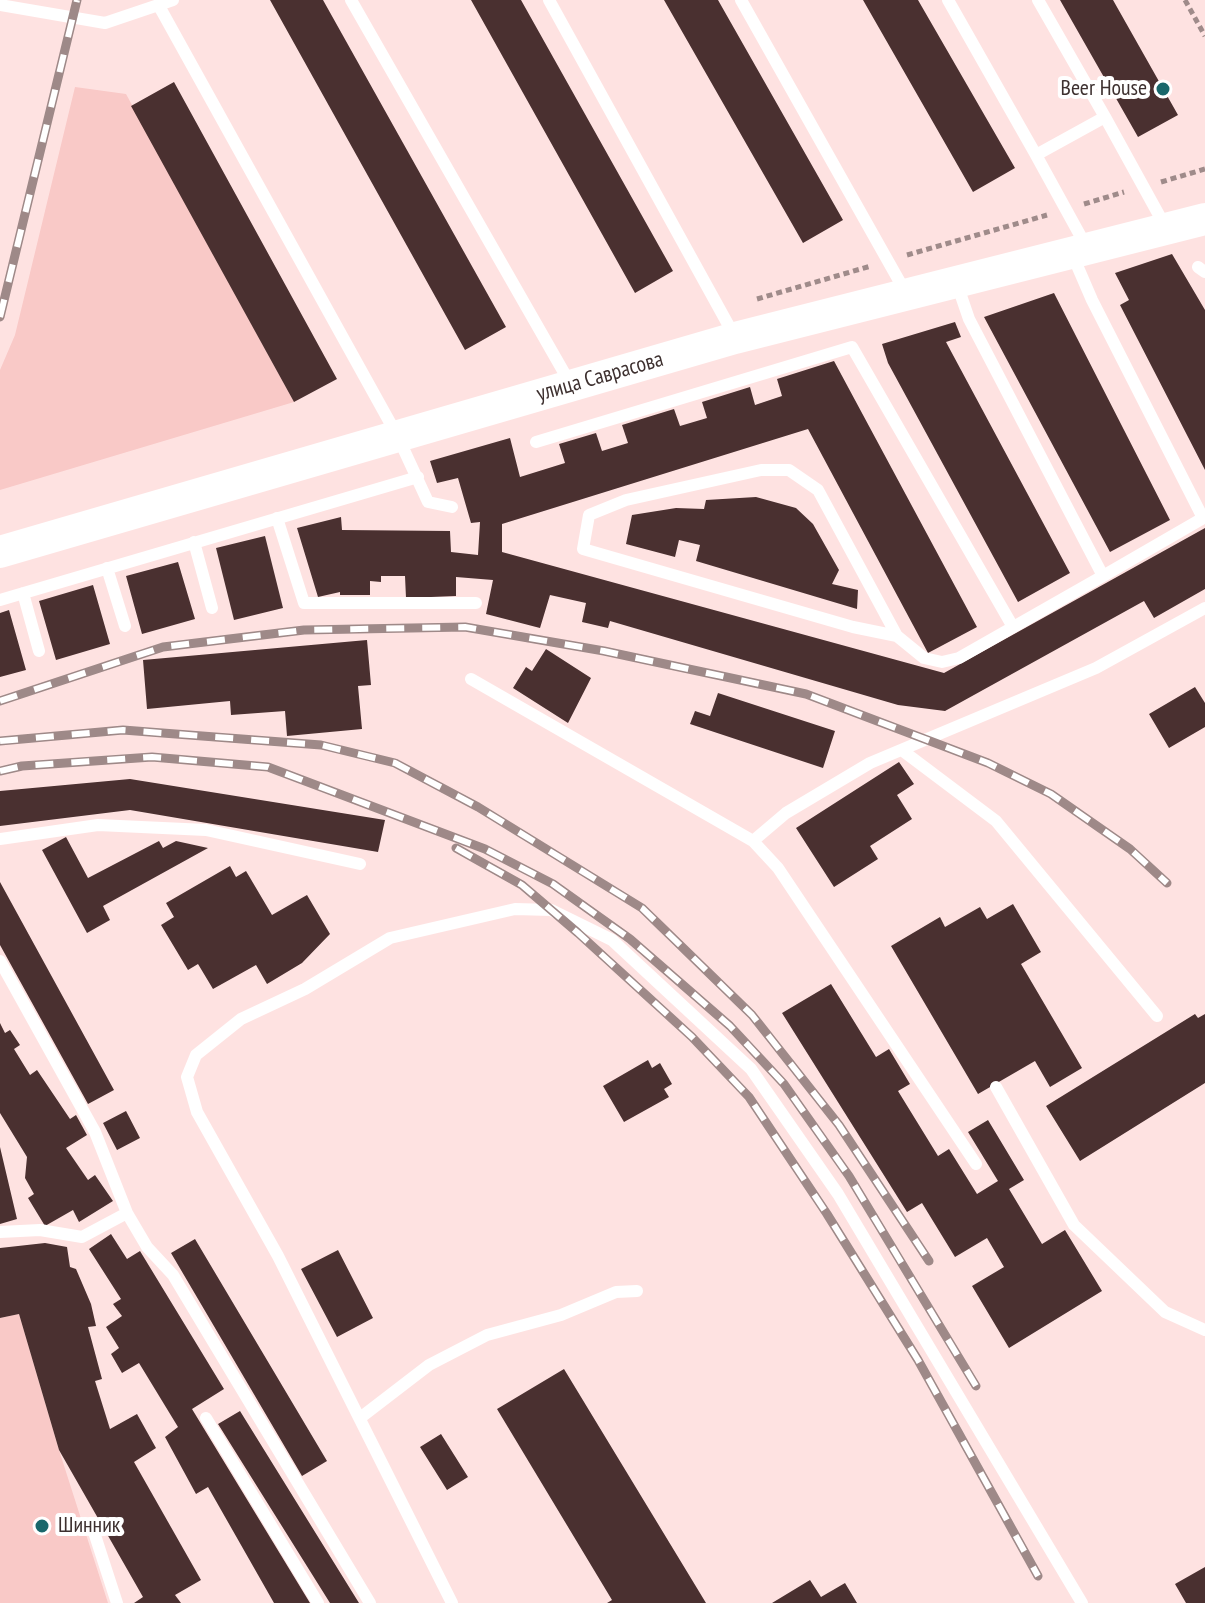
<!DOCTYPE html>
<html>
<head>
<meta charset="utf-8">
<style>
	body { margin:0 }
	canvas { display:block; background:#fee2e1 }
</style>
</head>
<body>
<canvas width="1205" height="1603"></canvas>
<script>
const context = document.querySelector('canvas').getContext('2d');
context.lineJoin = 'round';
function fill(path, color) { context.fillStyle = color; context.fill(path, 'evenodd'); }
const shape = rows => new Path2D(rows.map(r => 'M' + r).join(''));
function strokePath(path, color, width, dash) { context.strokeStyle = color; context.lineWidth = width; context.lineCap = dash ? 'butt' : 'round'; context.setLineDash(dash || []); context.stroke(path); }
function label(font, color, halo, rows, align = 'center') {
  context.font = font + ' "PT Sans Narrow",sans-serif'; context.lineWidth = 8; context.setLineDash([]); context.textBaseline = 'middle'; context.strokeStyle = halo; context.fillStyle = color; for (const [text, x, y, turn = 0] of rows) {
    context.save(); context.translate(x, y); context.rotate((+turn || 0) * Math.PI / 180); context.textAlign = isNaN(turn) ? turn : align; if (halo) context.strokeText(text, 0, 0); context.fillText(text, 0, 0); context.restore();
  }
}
fill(shape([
	[75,87,126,94,294,402,0,490,0,370,15,335],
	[19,1314,59,1450,108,1603,0,1603,0,1318]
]), '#f9c9c7');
fill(shape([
	[270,0,323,0,506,327,465,350],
	[471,0,521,0,673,271,635,293],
	[664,0,718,0,843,220,803,243],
	[863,0,918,0,1015,168,973,192],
	[1060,0,1113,0,1178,115,1138,137],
	[174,82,337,379,294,402,131,106],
	[1172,254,1205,310,1205,470,1120,305,1129,300,1115,273],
	[1054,293,1170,520,1110,552,984,317],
	[955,322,961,337,946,342,1070,573,1018,602,888,363,882,344],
	[834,361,977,627,928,653,808,429,502,524,502,552,944,673,1205,528,1205,589,1154,618,1144,601,945,711,898,705,610,621,608,628,582,622,586,603,550,595,540,628,486,614,493,580,456,577,456,596,406,598,405,576,381,576,381,582,370,581,370,595,340,595,340,592,318,597,297,528,341,517,342,530,450,531,451,552,478,555,480,522,471,523,458,478,437,483,430,461,510,438,520,477,565,463,559,444,596,433,602,451,628,443,622,425,674,409,680,426,707,418,702,402,750,387,755,405,782,396,777,379],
	[756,497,796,508,813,524,839,570,832,584,858,590,857,609,696,561,700,545,679,540,675,557,626,544,632,515,676,508,704,509,706,500],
	[265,536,283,608,234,620,216,548],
	[178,562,195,619,142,634,126,576],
	[93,585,110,644,56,660,39,601],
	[9,610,26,670,0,677,0,613],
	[367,640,371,685,358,686,362,729,287,736,285,711,231,715,230,701,147,709,143,660],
	[546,649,591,678,568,723,513,688,526,667,532,671],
	[1195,687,1205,703,1205,727,1169,748,1149,714],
	[718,693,835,731,823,768,690,724,695,711,710,716],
	[899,762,914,784,897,795,912,819,870,846,878,859,834,887,796,828],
	[130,779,385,820,378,852,130,810,0,826,0,791],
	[66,837,88,878,159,841,163,848,176,841,208,848,103,906,110,920,87,933,42,850],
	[230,866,236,877,246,871,272,915,307,895,330,934,302,963,267,984,256,965,213,989,198,964,188,970,161,925,174,917,166,903],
	[0,882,114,1090,88,1104,0,945],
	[1013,904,1041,952,1021,964,1082,1068,1050,1087,1035,1061,978,1094,891,946,940,917,945,927,980,907,987,919],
	[831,984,876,1057,889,1049,910,1084,898,1091,938,1156,949,1149,977,1194,998,1181,968,1132,988,1120,1024,1180,1009,1189,1042,1244,1065,1230,1102,1291,1009,1348,972,1286,1004,1267,987,1238,955,1257,922,1203,907,1212,782,1013],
	[1195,1014,1198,1018,1205,1014,1205,1083,1080,1161,1046,1106],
	[0,1023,5,1033,10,1030,20,1045,14,1049,30,1075,37,1070,70,1119,76,1115,87,1135,66,1148,88,1180,95,1175,113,1201,79,1222,73,1210,45,1226,28,1198,34,1194,25,1178,27,1157,0,1113],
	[648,1060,652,1068,660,1063,672,1084,664,1089,669,1097,624,1122,603,1086],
	[126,1111,140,1138,117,1150,103,1123],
	[0,1147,17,1219,0,1224],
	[111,1234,127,1259,140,1251,224,1389,192,1409,310,1603,274,1603,208,1487,196,1494,165,1437,178,1427,139,1363,122,1373,111,1354,119,1348,106,1327,122,1316,113,1304,121,1299,89,1249],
	[195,1239,327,1461,302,1476,171,1253],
	[45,1243,67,1247,70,1267,76,1269,91,1304,96,1326,88,1327,102,1379,95,1381,110,1429,137,1414,156,1448,134,1462,201,1580,175,1595,181,1603,134,1603,143,1597,59,1450,19,1314,0,1318,0,1248],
	[338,1250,373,1318,337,1337,301,1269],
	[564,1369,706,1603,607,1603,612,1600,497,1409],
	[240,1411,359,1603,330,1603,218,1424],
	[441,1434,468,1477,447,1490,420,1447],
	[1205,1567,1205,1603,1186,1603,1175,1584],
	[810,1580,821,1597,845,1583,857,1603,772,1603]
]), '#4a3030');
strokePath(shape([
	[1185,0,1205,36],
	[1161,182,1205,169],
	[1084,204,1124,192],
	[907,255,1047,215],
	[757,299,871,266]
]), '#9f8b8a', 5, [6, 4]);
strokePath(shape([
	[351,0,570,383],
	[549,0,735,337],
	[741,0,906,293],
	[948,0,1036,155,1105,117,1038,0],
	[0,5,105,23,173,0],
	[159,6,398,437,428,502,452,507],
	[1105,117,1165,226],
	[1036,155,1086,246],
	[1073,256,1092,300,1203,518],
	[1198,267,1205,272],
	[957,284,969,319,1103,576,1205,517],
	[536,442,852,347,1013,627],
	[277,518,304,603,476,603],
	[194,542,212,608],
	[107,568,125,626],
	[23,593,39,651],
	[0,600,418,477],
	[897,636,853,627,583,549,589,515,626,500,761,470,789,470,818,490,897,636,924,658,942,662,959,658,1103,576],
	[471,679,753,841,778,868,976,1164],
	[903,751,996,821,1157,1016],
	[0,839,98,825,206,830,360,864],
	[753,841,786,813,870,763,1096,668,1205,608],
	[0,961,95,1132,127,1213,147,1247,173,1275,370,1603],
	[996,1087,1074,1225,1165,1312,1205,1330],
	[0,1232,40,1230,82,1237,127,1213],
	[206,1418,318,1603],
	[360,1418,429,1365,487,1335,561,1315,616,1292,637,1291],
	[92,1526,117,1603],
	[452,1603,278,1256,197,1112,187,1077,196,1055,241,1019,305,989,390,938,515,909,551,910,612,940,751,1069,838,1194,1082,1603]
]), '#fff', 12);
strokePath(shape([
	[0,552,735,338,1205,219]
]), '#fff', 32);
const rail = shape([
	[0,317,77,0],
	[0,701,163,647,304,630,465,627,604,651,806,694,988,763,1051,794,1130,849,1167,883],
	[0,741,123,730,321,745,395,763,478,807,642,908,752,1015,839,1125,929,1261],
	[0,771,22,766,152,757,268,767,485,849,553,884,630,939,730,1026,784,1084,849,1176,976,1386],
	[456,848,522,885,578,933,692,1037,749,1097,827,1214,918,1360,1038,1576]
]);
strokePath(rail, '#9e8988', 9);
strokePath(rail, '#fff', 6, [18]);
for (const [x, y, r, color] of [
	[1163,89,8,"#19676b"],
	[42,1526,8,"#19676b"]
]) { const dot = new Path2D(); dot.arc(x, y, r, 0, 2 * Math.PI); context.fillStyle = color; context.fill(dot); strokePath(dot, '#fff', 3); }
label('22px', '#3d302f', '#fff', [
	["Beer House",1147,89],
	["Шинник",58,1526,"left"]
], 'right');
label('22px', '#3d302f', '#fff', [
	["улица Саврасова",600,377,-16]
]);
</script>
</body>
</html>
